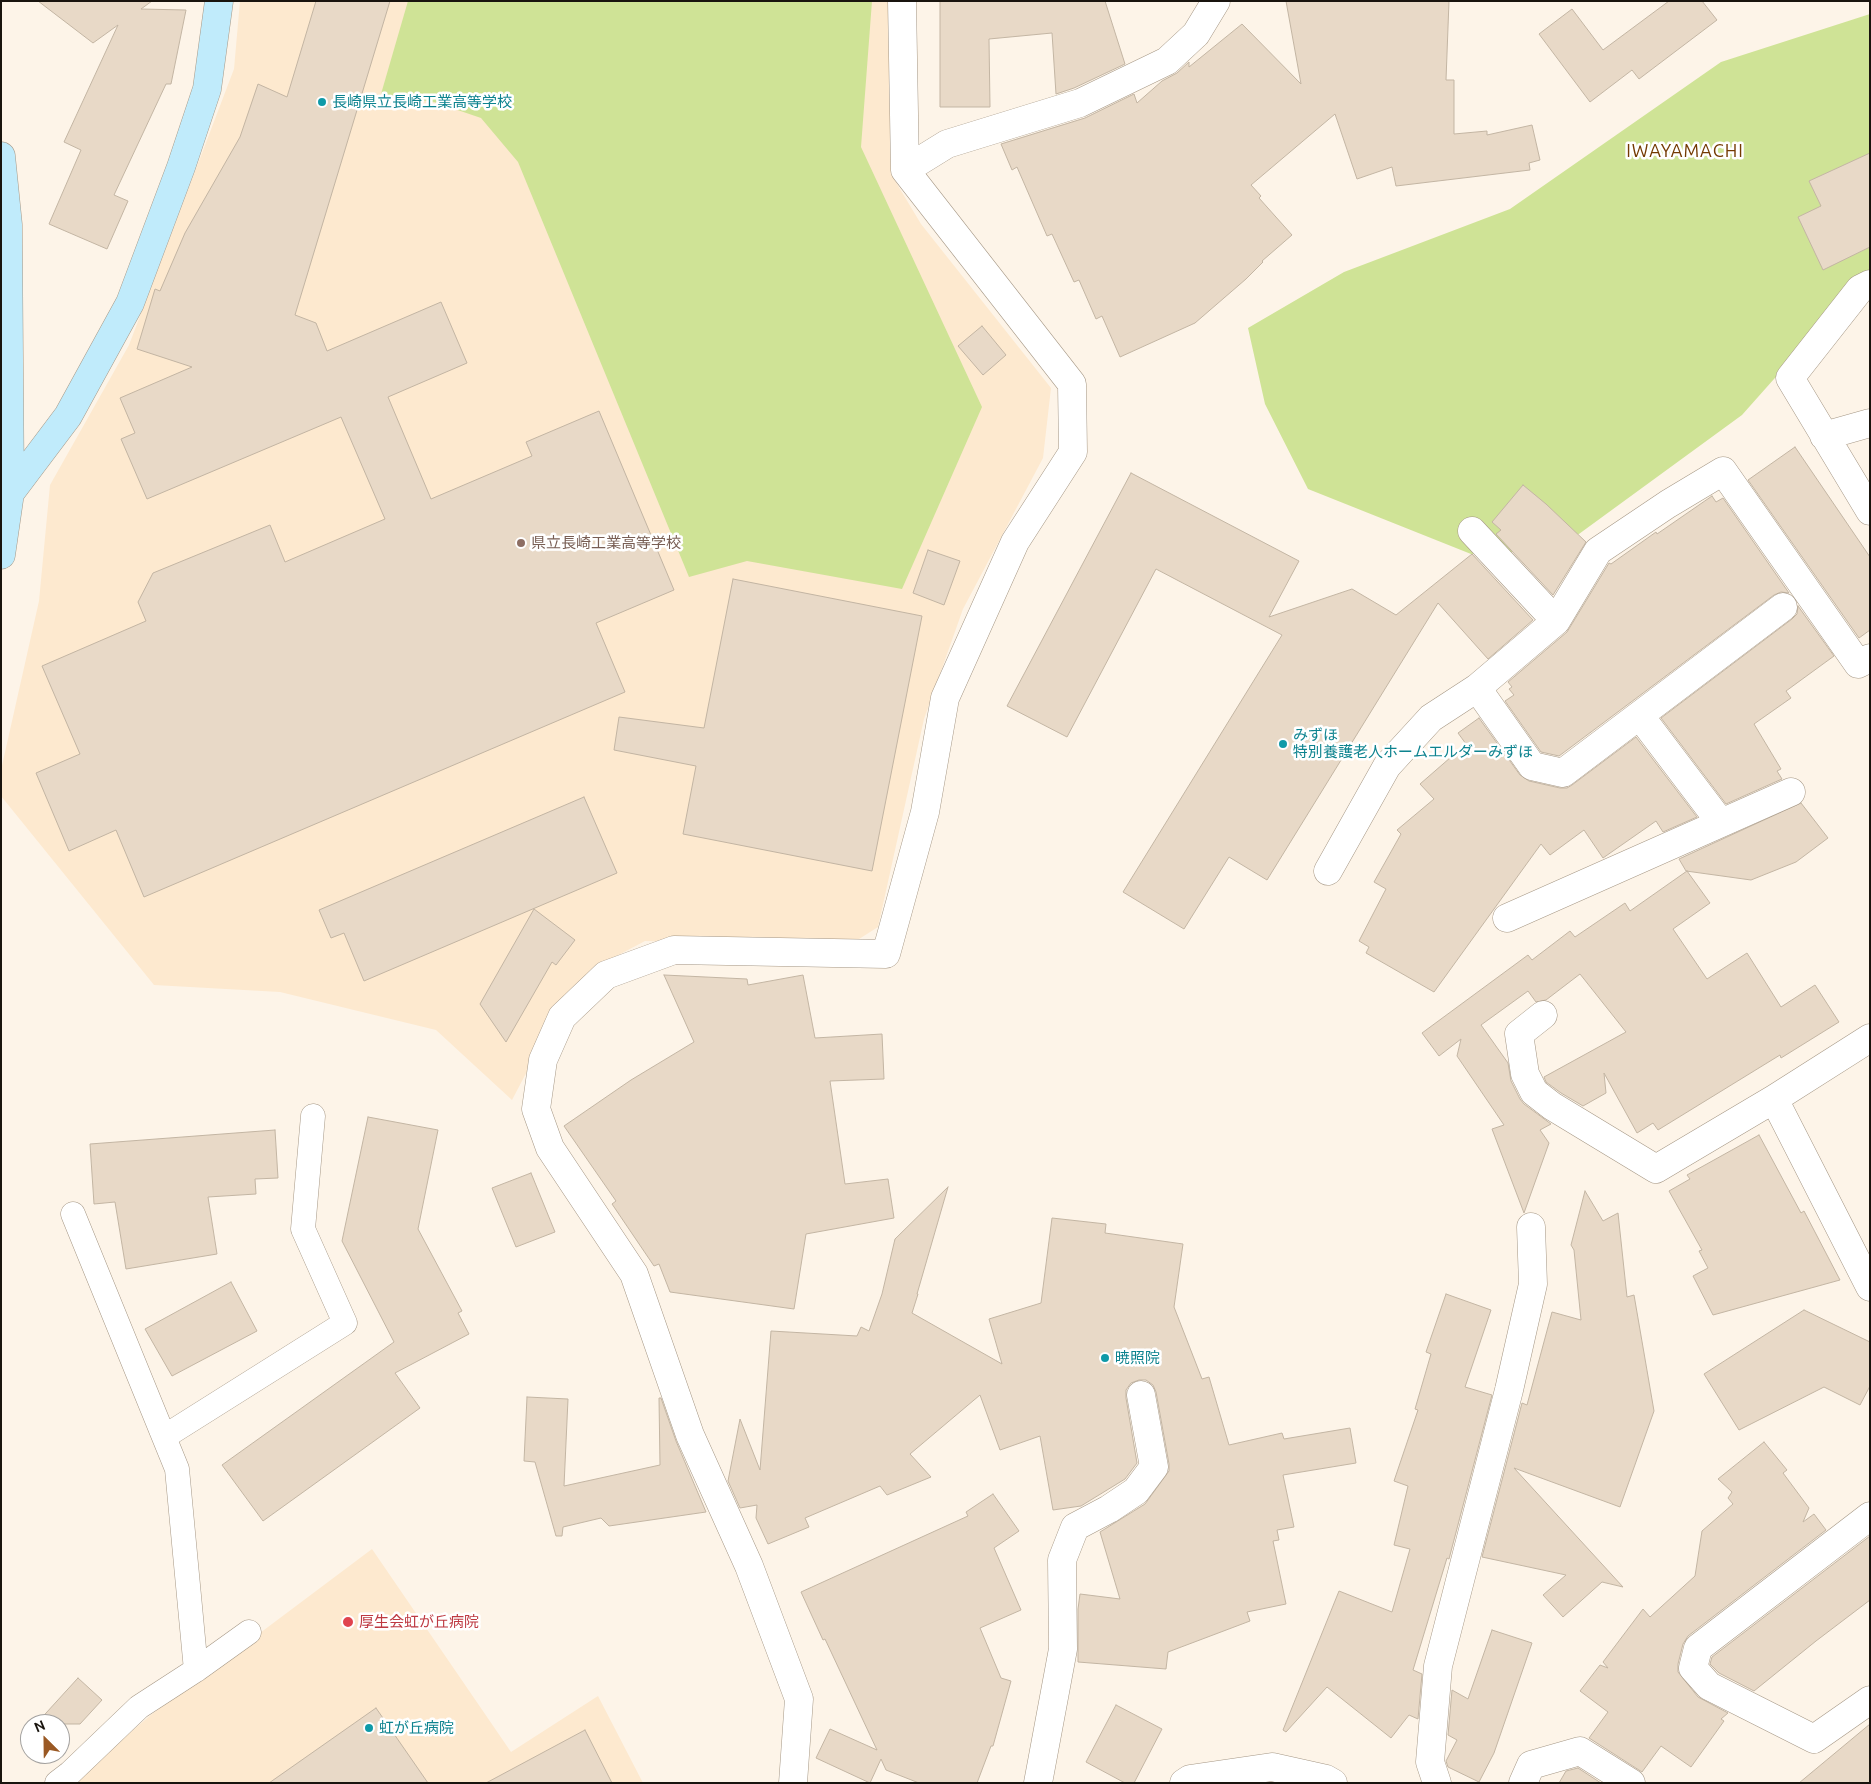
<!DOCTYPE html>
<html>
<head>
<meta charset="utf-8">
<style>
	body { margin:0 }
	#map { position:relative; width:1871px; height:1784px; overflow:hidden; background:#fdf4e8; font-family:Ubuntu,sans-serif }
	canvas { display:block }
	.frame { position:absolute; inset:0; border:2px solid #19140e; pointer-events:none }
	.north { position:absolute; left:20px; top:1714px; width:50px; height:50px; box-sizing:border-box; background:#fff; border:1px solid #a3a19f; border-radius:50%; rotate:337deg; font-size:14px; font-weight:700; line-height:20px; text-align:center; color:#19140e }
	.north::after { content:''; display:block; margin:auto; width:18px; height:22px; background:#9a5924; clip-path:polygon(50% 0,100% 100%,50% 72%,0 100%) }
</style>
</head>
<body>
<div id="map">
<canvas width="1871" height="1784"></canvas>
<div class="frame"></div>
<div class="north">N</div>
</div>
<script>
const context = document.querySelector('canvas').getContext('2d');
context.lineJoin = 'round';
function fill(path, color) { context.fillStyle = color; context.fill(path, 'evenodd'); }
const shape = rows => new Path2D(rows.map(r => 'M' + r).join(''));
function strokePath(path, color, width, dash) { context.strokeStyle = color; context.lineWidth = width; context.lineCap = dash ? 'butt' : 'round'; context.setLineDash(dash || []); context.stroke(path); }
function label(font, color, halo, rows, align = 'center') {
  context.font = font + ' Ubuntu,"Noto Sans JP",sans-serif'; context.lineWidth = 5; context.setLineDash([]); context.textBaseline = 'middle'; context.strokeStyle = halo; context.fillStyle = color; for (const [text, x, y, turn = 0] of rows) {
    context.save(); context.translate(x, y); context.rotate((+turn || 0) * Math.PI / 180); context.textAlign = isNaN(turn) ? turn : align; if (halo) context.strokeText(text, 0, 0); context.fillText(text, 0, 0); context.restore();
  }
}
fill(shape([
	[240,1,893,1,894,179,921,224,1051,388,1043,458,963,609,924,719,878,927,848,946,645,941,590,970,554,1020,512,1100,436,1030,280,992,154,985,1,796,1,770,39,601,50,485,129,345,234,69],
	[372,1549,511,1752,598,1696,643,1783,71,1783,152,1714]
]), '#fde9cf');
fill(shape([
	[408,1,872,1,861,147,982,407,902,589,747,561,689,577,518,162,481,118,434,102,381,94],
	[1870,14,1870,288,1814,334,1742,415,1557,550,1471,554,1308,489,1265,404,1248,328,1344,272,1510,209,1721,62]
]), '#cfe396');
const building = shape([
	[38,1,152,1,141,9,186,10,171,84,166,84,114,195,128,201,107,249,49,224,81,150,64,142,118,25,93,43,38,1],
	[316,1,390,1,295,315,316,323,327,351,441,302,467,363,388,397,431,499,532,456,526,442,599,411,674,590,596,623,625,692,144,897,116,830,69,851,36,773,80,754,42,666,146,621,138,602,153,573,270,525,285,562,385,519,341,417,147,499,121,439,135,433,120,398,192,367,137,349,155,289,160,291,185,233,240,137,258,84,287,97,316,1],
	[940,1,1105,1,1125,64,1074,88,1056,94,1052,33,989,39,990,107,940,107,940,1],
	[1286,1,1449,1,1446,80,1454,80,1454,134,1487,131,1487,135,1532,125,1540,160,1529,163,1530,170,1396,186,1392,167,1357,179,1335,114,1251,185,1261,196,1259,198,1292,235,1262,261,1263,262,1246,279,1195,323,1120,357,1102,316,1096,319,1079,280,1074,282,1052,234,1047,236,1017,167,1012,170,1001,144,1085,118,1134,94,1137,103,1162,81,1177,73,1189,62,1189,67,1242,24,1301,84,1286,1],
	[1669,1,1702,1,1717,20,1639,79,1632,70,1590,102,1539,34,1572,9,1603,50,1669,1],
	[1870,153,1870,247,1823,270,1798,217,1821,206,1809,181,1870,153],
	[982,326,1006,355,983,375,958,346,982,326],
	[1795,447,1870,557,1870,630,1859,638,1748,480,1795,447],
	[1131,473,1299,561,1269,617,1352,589,1396,615,1472,554,1533,620,1488,659,1438,603,1267,880,1229,857,1184,929,1123,892,1282,635,1156,569,1067,737,1007,706,1131,473],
	[1523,485,1546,504,1586,542,1553,595,1496,534,1501,530,1492,522,1523,485],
	[1712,496,1716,502,1723,498,1789,593,1781,592,1774,595,1559,756,1541,752,1505,701,1514,695,1509,689,1512,687,1508,682,1567,632,1609,563,1611,564,1656,532,1657,534,1712,496],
	[928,550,960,561,944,605,913,593,928,550],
	[733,579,922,616,872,871,683,834,696,766,614,750,619,717,704,728,733,579],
	[1798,606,1834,656,1786,691,1791,698,1754,724,1781,769,1777,771,1782,779,1726,804,1661,718,1792,619,1797,614,1798,606],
	[1479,718,1520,775,1529,781,1560,788,1567,788,1572,785,1636,737,1697,817,1663,832,1656,821,1603,858,1584,830,1550,855,1541,844,1434,992,1366,953,1369,947,1359,941,1386,889,1374,882,1401,834,1397,830,1434,799,1420,784,1466,744,1458,733,1479,718],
	[584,797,617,873,364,981,344,933,331,938,319,910,584,797],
	[1801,803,1828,838,1796,862,1751,880,1686,871,1679,859,1801,803],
	[1687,871,1710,903,1673,929,1707,979,1747,953,1781,1007,1815,985,1839,1022,1781,1058,1780,1055,1658,1130,1653,1123,1637,1133,1604,1073,1606,1093,1583,1106,1561,1093,1546,1082,1544,1077,1626,1032,1580,974,1546,1000,1536,1002,1528,991,1481,1025,1508,1063,1511,1081,1520,1099,1524,1104,1551,1124,1540,1130,1549,1143,1524,1213,1492,1129,1504,1125,1457,1056,1461,1039,1439,1056,1422,1033,1528,955,1532,960,1570,931,1575,937,1625,903,1630,911,1687,871],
	[534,909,575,940,556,965,552,962,506,1042,480,1004,534,909],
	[664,975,747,979,748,985,803,975,815,1038,882,1034,884,1079,830,1081,845,1184,888,1179,894,1218,806,1234,794,1309,670,1292,659,1264,654,1266,612,1204,616,1201,564,1126,631,1080,694,1042,664,975],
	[368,1117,438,1130,418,1229,462,1311,458,1313,469,1334,395,1373,420,1408,263,1521,222,1465,394,1342,342,1241,368,1117],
	[275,1130,278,1178,255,1179,256,1194,208,1197,217,1254,126,1269,115,1202,94,1204,90,1144,275,1130],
	[1759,1135,1801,1213,1804,1211,1840,1280,1713,1315,1693,1276,1708,1268,1699,1251,1702,1250,1669,1191,1690,1179,1687,1175,1759,1135],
	[531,1173,555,1232,516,1247,492,1188,531,1173],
	[948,1187,917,1294,918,1294,912,1313,1002,1364,989,1319,1041,1303,1052,1218,1106,1224,1105,1233,1183,1244,1174,1307,1202,1379,1209,1377,1229,1445,1282,1433,1284,1439,1350,1428,1356,1463,1283,1475,1294,1527,1277,1530,1279,1540,1273,1541,1286,1604,1247,1612,1250,1621,1168,1652,1166,1669,1078,1662,1078,1609,1080,1594,1120,1599,1100,1532,1145,1504,1169,1471,1169,1464,1156,1392,1153,1385,1146,1380,1139,1380,1131,1383,1126,1390,1126,1398,1137,1463,1125,1479,1081,1506,1053,1510,1040,1436,1000,1450,980,1395,910,1454,931,1477,887,1495,880,1486,805,1518,809,1527,768,1544,756,1518,757,1505,740,1508,728,1481,740,1419,760,1470,771,1331,857,1336,861,1327,869,1331,882,1294,895,1239,948,1187],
	[1585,1191,1603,1221,1618,1213,1627,1297,1634,1295,1654,1411,1620,1507,1514,1468,1623,1587,1602,1582,1563,1617,1543,1595,1566,1575,1482,1557,1522,1403,1527,1405,1552,1312,1581,1320,1574,1250,1571,1245,1585,1191],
	[231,1282,257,1331,172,1376,145,1329,231,1282],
	[1446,1294,1491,1310,1465,1387,1492,1395,1449,1559,1447,1558,1413,1670,1422,1674,1418,1719,1409,1715,1391,1738,1327,1687,1286,1732,1283,1730,1339,1591,1392,1612,1410,1549,1394,1545,1408,1486,1394,1481,1418,1410,1415,1409,1431,1354,1426,1352,1446,1294],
	[1804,1310,1870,1342,1870,1386,1860,1405,1824,1387,1739,1430,1704,1374,1804,1310],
	[527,1397,568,1399,564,1486,660,1465,659,1398,661,1398,676,1441,706,1512,609,1526,601,1518,563,1527,562,1536,556,1536,535,1462,524,1461,527,1397],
	[1764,1442,1787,1470,1783,1473,1809,1508,1803,1522,1814,1514,1826,1530,1688,1636,1683,1644,1678,1664,1678,1672,1698,1697,1728,1713,1721,1719,1724,1721,1691,1767,1661,1746,1642,1772,1589,1738,1608,1712,1580,1691,1600,1665,1608,1668,1603,1662,1643,1609,1650,1617,1695,1576,1702,1531,1733,1504,1728,1498,1732,1492,1718,1479,1764,1442],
	[993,1494,1019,1531,994,1548,1021,1610,980,1628,1001,1678,1011,1681,993,1746,991,1746,977,1783,919,1783,886,1770,881,1759,870,1783,816,1758,830,1729,877,1750,825,1639,823,1640,801,1592,968,1516,966,1512,993,1494],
	[1870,1536,1870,1600,1816,1641,1754,1691,1719,1673,1710,1664,1712,1657,1870,1536],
	[1492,1630,1532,1643,1494,1753,1479,1782,1448,1767,1446,1761,1457,1740,1448,1735,1452,1690,1468,1699,1492,1630],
	[78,1678,102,1700,80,1724,36,1724,78,1678],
	[1116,1705,1162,1729,1134,1783,1125,1783,1086,1762,1116,1705],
	[376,1708,428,1783,269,1783,376,1708],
	[1870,1724,1870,1783,1799,1783,1870,1724],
	[585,1730,612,1783,486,1783,585,1730],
	[1578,1768,1601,1783,1559,1783,1566,1771,1578,1768]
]);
fill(building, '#e8d9c7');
strokePath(building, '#c3b5a3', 1);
const lane = shape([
	[73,1214,177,1469,196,1670],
	[164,1437,345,1323,303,1229,313,1116],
	[57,1783,70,1773,139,1707,196,1670,249,1632]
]);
const street = shape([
	[905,170,947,144,1080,103,1167,61,1196,34,1216,1],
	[1870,284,1860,289,1790,378,1870,511],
	[1824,436,1870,423],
	[1472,531,1556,621],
	[1477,688,1532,766,1563,773,1783,607],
	[1640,716,1721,823],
	[1328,871,1387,766,1431,718,1477,688,1556,621,1598,551,1668,504,1723,471,1858,664,1870,658],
	[1507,918,1791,792],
	[1543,1015,1519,1034,1525,1074,1534,1092,1552,1106,1656,1169,1774,1099,1870,1038],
	[1774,1099,1870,1287],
	[1870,1516,1698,1648,1693,1668,1709,1686,1814,1739,1870,1700],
	[793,1783,799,1699,749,1566,690,1435,634,1274,550,1148,536,1109,543,1060,562,1017,606,975,674,950,886,954,925,812,945,698,1015,542,1073,452,1072,384,905,170,902,1],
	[1038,1783,1063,1649,1062,1560,1075,1527,1109,1509,1136,1491,1154,1467,1141,1395],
	[1184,1783,1190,1779,1272,1767,1326,1779,1333,1783],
	[1437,1783,1430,1762,1438,1666,1509,1390,1533,1284,1531,1227],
	[1523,1783,1531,1765,1580,1751,1631,1783]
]);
const secondary = shape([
	[1,156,8,225,10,493,1,555],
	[10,493,68,416,130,303,181,167,207,89,219,1]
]);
strokePath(lane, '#a59785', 25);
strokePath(street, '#a59785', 29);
strokePath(secondary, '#a59785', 29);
strokePath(lane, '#fff', 24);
strokePath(street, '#fff', 28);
strokePath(secondary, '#c0ebfb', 28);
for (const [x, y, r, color] of [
	[322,102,5,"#0f9aa8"],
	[521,543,5,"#8d6e63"],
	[1283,744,5,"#0f9aa8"],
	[1105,1358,5,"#0f9aa8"],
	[348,1622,6,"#e0444e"],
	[369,1728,5,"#0f9aa8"]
]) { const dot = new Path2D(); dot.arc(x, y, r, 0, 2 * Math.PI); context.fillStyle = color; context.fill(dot); strokePath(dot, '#fff', 2); }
label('15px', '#0d838f', '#fff', [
	["長崎県立長崎工業高等学校",332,102],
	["みずほ",1293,735],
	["特別養護老人ホームエルダーみずほ",1293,752],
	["暁照院",1115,1358],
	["虹が丘病院",379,1728]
], 'left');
label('15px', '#785e54', '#fff', [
	["県立長崎工業高等学校",531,543]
], 'left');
label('15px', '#be3a42', '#fff', [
	["厚生会虹が丘病院",359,1622]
], 'left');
context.letterSpacing = '1px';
label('18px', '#733a02', '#fff', [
	["IWAYAMACHI",1685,151]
]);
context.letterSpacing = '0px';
</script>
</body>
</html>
